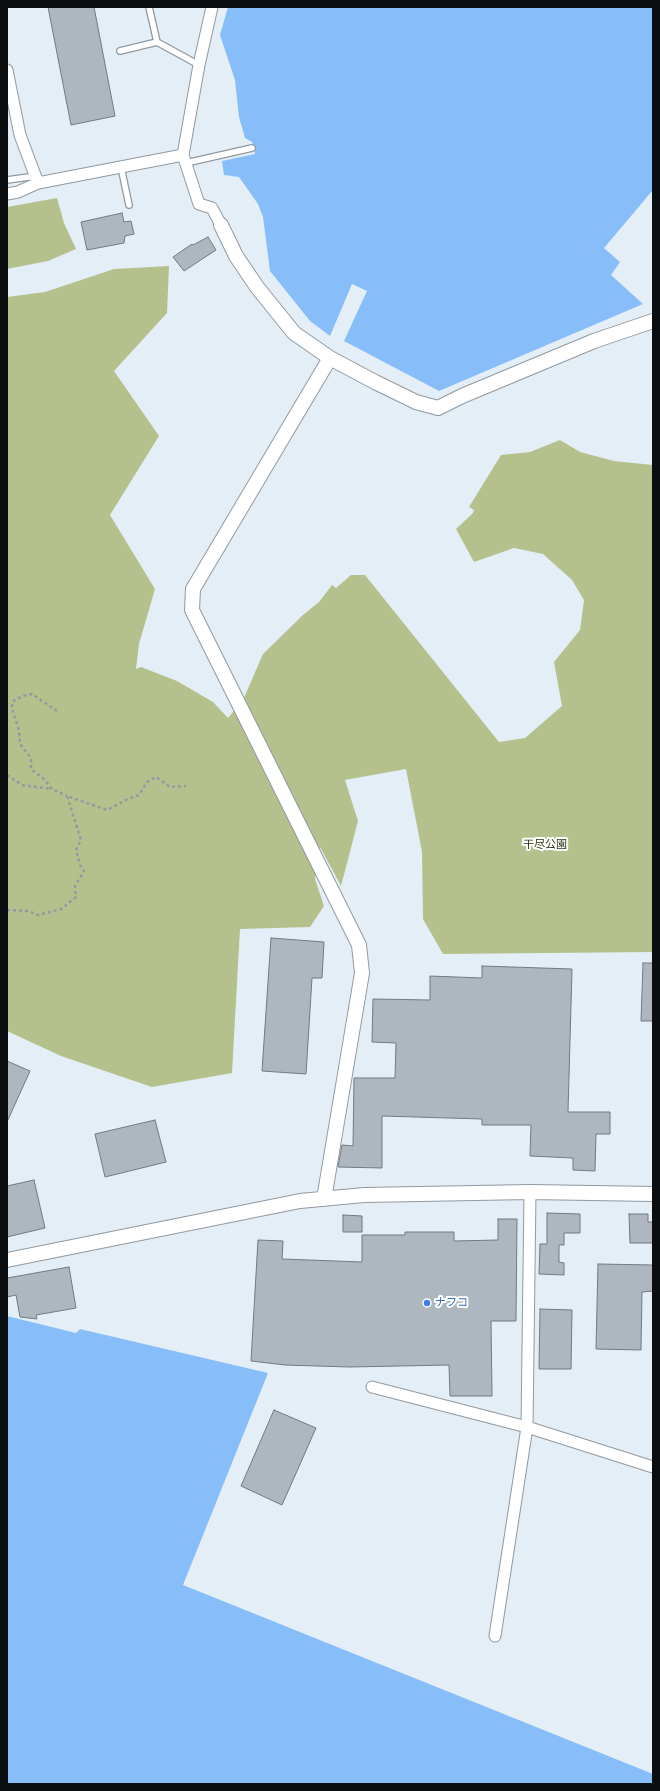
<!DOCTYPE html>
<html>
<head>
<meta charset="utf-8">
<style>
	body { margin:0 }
	#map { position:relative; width:660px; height:1791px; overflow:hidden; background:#e4eef6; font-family:Cabin,sans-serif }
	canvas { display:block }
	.frame { position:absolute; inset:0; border:8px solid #0b0e11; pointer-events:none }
</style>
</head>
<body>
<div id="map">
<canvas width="660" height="1791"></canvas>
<div class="frame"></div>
</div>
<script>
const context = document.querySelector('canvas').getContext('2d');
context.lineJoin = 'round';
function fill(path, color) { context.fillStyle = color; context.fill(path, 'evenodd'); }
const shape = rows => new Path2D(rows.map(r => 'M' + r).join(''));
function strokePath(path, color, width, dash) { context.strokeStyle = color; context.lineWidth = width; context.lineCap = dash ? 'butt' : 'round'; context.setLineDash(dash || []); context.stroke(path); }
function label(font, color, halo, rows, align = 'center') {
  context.font = font + ' Cabin,"Noto Sans JP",sans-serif'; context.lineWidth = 4; context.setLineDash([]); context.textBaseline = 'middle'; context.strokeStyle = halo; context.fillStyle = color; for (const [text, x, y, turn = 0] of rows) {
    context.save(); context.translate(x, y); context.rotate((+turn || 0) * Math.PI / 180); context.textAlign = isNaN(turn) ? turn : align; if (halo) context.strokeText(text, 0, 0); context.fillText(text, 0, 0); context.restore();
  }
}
fill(shape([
	[57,198,64,223,76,249,48,261,7,269,7,207],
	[169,266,167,313,114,371,159,436,110,515,155,589,139,644,136,669,141,667,177,681,213,702,228,718,243,700,263,654,303,615,319,602,332,585,336,588,351,575,365,575,499,742,525,738,562,706,554,662,580,630,584,600,572,580,543,554,514,548,474,562,456,529,473,513,474,510,469,507,501,455,530,452,560,440,580,452,614,461,653,465,653,952,443,954,423,919,422,852,406,769,345,780,358,821,341,886,320,847,315,879,324,906,310,927,240,929,232,1073,152,1087,61,1056,7,1031,7,297,45,292,114,269]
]), '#b4c18d');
fill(shape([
	[228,7,653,7,653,190,604,248,620,262,611,275,643,304,439,391,344,341,367,291,352,284,330,336,310,321,270,271,263,217,258,204,239,177,224,175,222,161,255,154,252,142,245,138,239,117,235,80,220,35],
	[7,1316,76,1333,80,1329,268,1373,183,1585,653,1774,653,1784,7,1784]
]), '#87befa');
const building = shape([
	[48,7,94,7,115,116,71,125,48,7],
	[122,213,124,222,131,221,134,234,125,236,124,243,87,250,81,222,122,213],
	[208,237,216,250,184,271,173,257,192,244,193,245,208,237],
	[271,938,324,942,322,978,312,978,306,1074,262,1071,271,938],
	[643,963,653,963,653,1021,641,1021,643,963],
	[482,966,572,969,568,1112,610,1112,610,1134,596,1134,595,1171,573,1170,573,1158,530,1156,531,1125,482,1125,482,1119,382,1116,382,1168,338,1167,342,1145,353,1146,354,1078,395,1078,396,1043,372,1042,373,999,430,1000,430,976,482,978,482,966],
	[7,1061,30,1071,7,1122,7,1061],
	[155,1120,166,1162,105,1177,95,1134,155,1120],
	[34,1180,45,1228,7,1237,7,1186,34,1180],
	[547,1213,580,1214,580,1233,564,1233,564,1245,559,1245,559,1262,564,1263,564,1275,539,1274,540,1244,547,1244,547,1213],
	[629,1214,648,1214,648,1222,653,1222,653,1243,630,1243,629,1214],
	[343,1215,362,1216,362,1232,343,1232,343,1215],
	[498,1219,517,1219,516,1321,491,1321,492,1396,450,1396,449,1365,350,1367,285,1365,251,1361,258,1240,283,1241,282,1259,362,1262,362,1235,405,1235,405,1232,454,1232,454,1241,498,1240,498,1219],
	[598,1264,653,1265,653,1291,642,1292,641,1350,596,1349,598,1264],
	[69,1267,76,1308,36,1315,37,1319,20,1317,16,1295,7,1297,7,1278,69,1267],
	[540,1309,572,1310,571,1369,539,1369,540,1309],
	[274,1410,316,1428,282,1505,241,1486,274,1410]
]);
fill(building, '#aeb7bf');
strokePath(building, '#717981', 1);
const service = shape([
	[149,7,157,42,199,65],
	[120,51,157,42],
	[186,163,252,148],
	[121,167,129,205],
	[7,180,36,176]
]);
const minor = shape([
	[212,7,199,65,183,155,199,204,212,208,221,225],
	[7,70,20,135,38,183,183,155],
	[7,194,18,192,38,183],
	[530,1192,527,1427,653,1467],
	[372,1387,527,1427,495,1636]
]);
const tertiary = shape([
	[221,225,236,256,257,287,294,333,330,358,375,382,416,402,438,408,462,396,594,341,653,321],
	[324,1199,362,973,359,945,192,610,193,589,330,358],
	[7,1260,300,1201,364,1195,530,1192,653,1194]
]);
strokePath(service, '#9199a1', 8);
strokePath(minor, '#9199a1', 13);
strokePath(tertiary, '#9199a1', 16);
strokePath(shape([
	[57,711,32,694,22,696,12,702,12,709,19,730,20,744,31,758,31,769,44,779,52,789,67,796],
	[7,775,22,785,52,789],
	[7,910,28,911,38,915,61,909,76,897,75,886,84,871,80,865,76,850,81,840,67,796,107,810,130,798,139,795,147,782,156,777,170,787,186,786]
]), '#939ba1', 2.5, [3, 3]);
strokePath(service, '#fff', 5.5);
strokePath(minor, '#fff', 11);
strokePath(tertiary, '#fff', 14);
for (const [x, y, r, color] of [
	[427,1303,4,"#3f7fe0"]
]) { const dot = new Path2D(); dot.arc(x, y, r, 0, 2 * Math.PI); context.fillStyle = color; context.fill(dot); strokePath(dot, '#fff', 1.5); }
label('11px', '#2e3513', '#fff', [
	["干尽公園",545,845]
]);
label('11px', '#366cbe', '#fff', [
	["ナフコ",435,1303]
], 'left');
</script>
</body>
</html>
